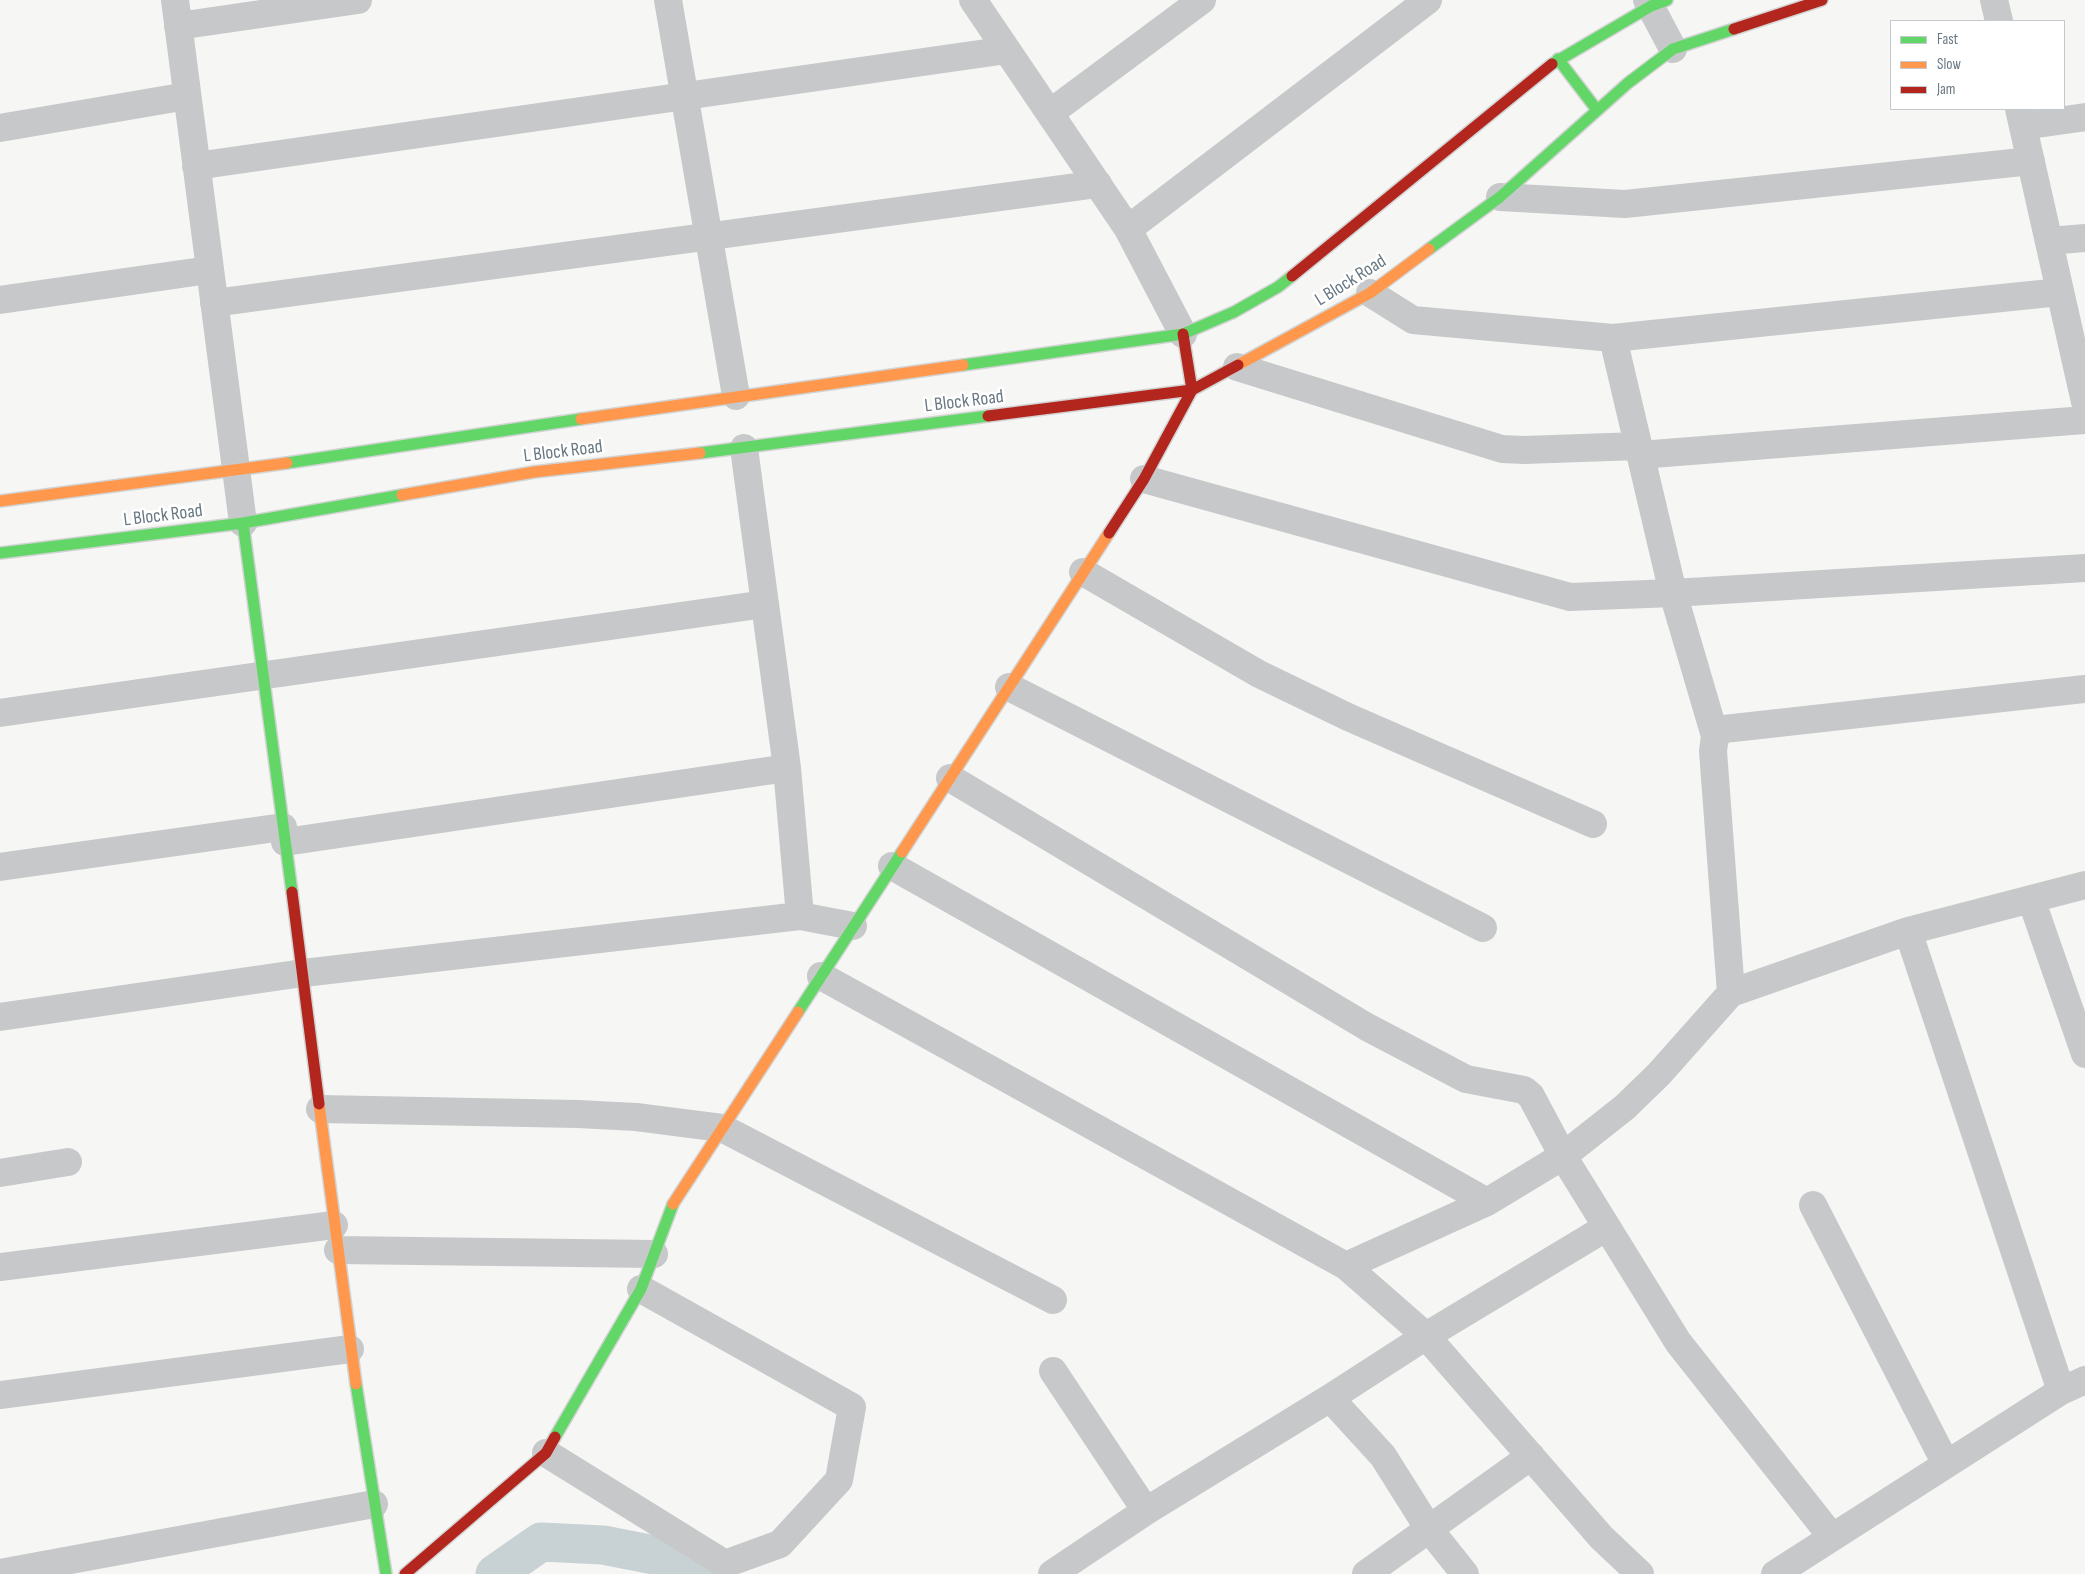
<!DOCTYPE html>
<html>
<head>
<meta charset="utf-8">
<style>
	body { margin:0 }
	#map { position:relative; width:2085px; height:1574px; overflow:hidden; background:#f6f6f5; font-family:"Sofia Sans Condensed",sans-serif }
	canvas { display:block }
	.legend { position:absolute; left:1890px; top:20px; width:175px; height:90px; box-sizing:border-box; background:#fff; border:1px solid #c3c9cd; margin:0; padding:6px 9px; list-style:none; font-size:15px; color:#697883 }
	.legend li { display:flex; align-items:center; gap:10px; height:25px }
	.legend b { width:25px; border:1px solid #c3c9cd }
</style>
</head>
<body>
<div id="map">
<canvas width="2085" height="1574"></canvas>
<ul class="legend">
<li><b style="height:6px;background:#63d668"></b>Fast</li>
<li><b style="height:6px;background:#ff974d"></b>Slow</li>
<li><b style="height:6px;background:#b3261e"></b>Jam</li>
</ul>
</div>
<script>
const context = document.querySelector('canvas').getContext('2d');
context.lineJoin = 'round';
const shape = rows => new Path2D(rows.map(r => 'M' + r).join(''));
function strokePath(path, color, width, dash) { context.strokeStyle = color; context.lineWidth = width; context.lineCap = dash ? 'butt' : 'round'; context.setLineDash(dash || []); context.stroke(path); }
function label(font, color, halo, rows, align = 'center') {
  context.font = font + ' "Sofia Sans Condensed",sans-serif'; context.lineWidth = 5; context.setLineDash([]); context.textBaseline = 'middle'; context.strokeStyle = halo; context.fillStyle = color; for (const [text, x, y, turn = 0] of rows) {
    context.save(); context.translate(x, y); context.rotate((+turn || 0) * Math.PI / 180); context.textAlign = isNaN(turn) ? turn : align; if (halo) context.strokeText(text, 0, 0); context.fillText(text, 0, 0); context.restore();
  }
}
strokePath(shape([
	[495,1574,541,1542,603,1545,674,1559,702,1574]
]), '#c8d1d3', 39);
const fast = shape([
	[1558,59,1597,110],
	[1552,64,1651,6,1667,0],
	[1429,249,1500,197,1628,83,1673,49,1734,29],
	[963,365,1183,334,1234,312,1278,287,1292,276],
	[700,453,988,416],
	[287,463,581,419],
	[243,523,292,892],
	[0,553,243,523,402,495],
	[798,1012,902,852],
	[356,1384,386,1574],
	[555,1437,641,1289,673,1204]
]);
const slow = shape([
	[1238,365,1370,293,1429,249],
	[581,419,963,365],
	[402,495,534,472,700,453],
	[0,501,287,463],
	[902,852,1109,533],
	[319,1104,356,1384],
	[673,1204,798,1012]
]);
const jam = shape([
	[1734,29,1822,0],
	[1292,276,1552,64],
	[988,416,1192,390,1238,365],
	[1109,533,1144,479,1192,390,1183,334],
	[292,892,319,1104],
	[405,1574,546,1453,555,1437]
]);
strokePath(fast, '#d2d3d3', 14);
strokePath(slow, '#d2d3d3', 14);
strokePath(jam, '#d2d3d3', 14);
strokePath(shape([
	[175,0,243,523],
	[668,0,736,396],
	[973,0,1128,229,1183,334],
	[1647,0,1673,49],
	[1994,0,1999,21],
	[178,26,358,0],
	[2019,109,2085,402],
	[1050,113,1202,0],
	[2023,126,2085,117],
	[0,128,187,96],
	[196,166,1007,50],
	[1500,197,1625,204,2031,161],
	[1128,229,1428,0],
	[2049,241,2085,238],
	[1370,293,1413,320,1613,338,2060,292],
	[0,300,209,270],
	[214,303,1098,184],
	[1613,338,1673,593,1715,736],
	[1237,367,1502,449,1524,450,1639,446],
	[1640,455,2085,420],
	[1144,479,1570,597,1673,593,2085,568],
	[1083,572,1259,674,1348,717,1593,824],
	[1009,687,1483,928],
	[0,713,765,604],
	[787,768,800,916],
	[950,778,1367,1027,1466,1079,1524,1090,1531,1096,1563,1156,1678,1342,1832,1537],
	[285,842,787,768,744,448],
	[892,866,1487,1202],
	[0,867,283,827],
	[2031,899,2085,1054],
	[1908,931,2061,1391],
	[821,976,1346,1266,1426,1336,1607,1227],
	[1731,993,1713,751,1715,736,1724,729,2085,689],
	[0,1017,303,973,800,916,853,926],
	[320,1109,578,1114,636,1117,722,1128,1053,1300],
	[0,1173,68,1162],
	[1813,1205,1946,1464],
	[338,1250,654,1254],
	[1346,1266,1487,1202,1563,1156,1625,1107,1659,1074,1731,993,1908,931,2085,885],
	[0,1267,334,1225],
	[1053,1371,1146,1511],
	[0,1395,350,1349],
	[1330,1398,1383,1456,1429,1529,1465,1574],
	[546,1453,725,1564,780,1544,839,1480,852,1407,641,1289],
	[0,1573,374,1504],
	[1052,1574,1146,1511,1330,1398,1426,1336,1601,1537,1640,1574],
	[1366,1574,1531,1456],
	[1775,1574,2061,1391,2085,1380]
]), '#c7c8c9', 28);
strokePath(fast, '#63d668', 11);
strokePath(slow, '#ff974d', 11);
strokePath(jam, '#b3261e', 11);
label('19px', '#697883', '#fff', [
	["L Block Road",1351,281,-32],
	["L Block Road",964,402,-7],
	["L Block Road",563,452,-7],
	["L Block Road",163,516,-7]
]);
</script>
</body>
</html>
